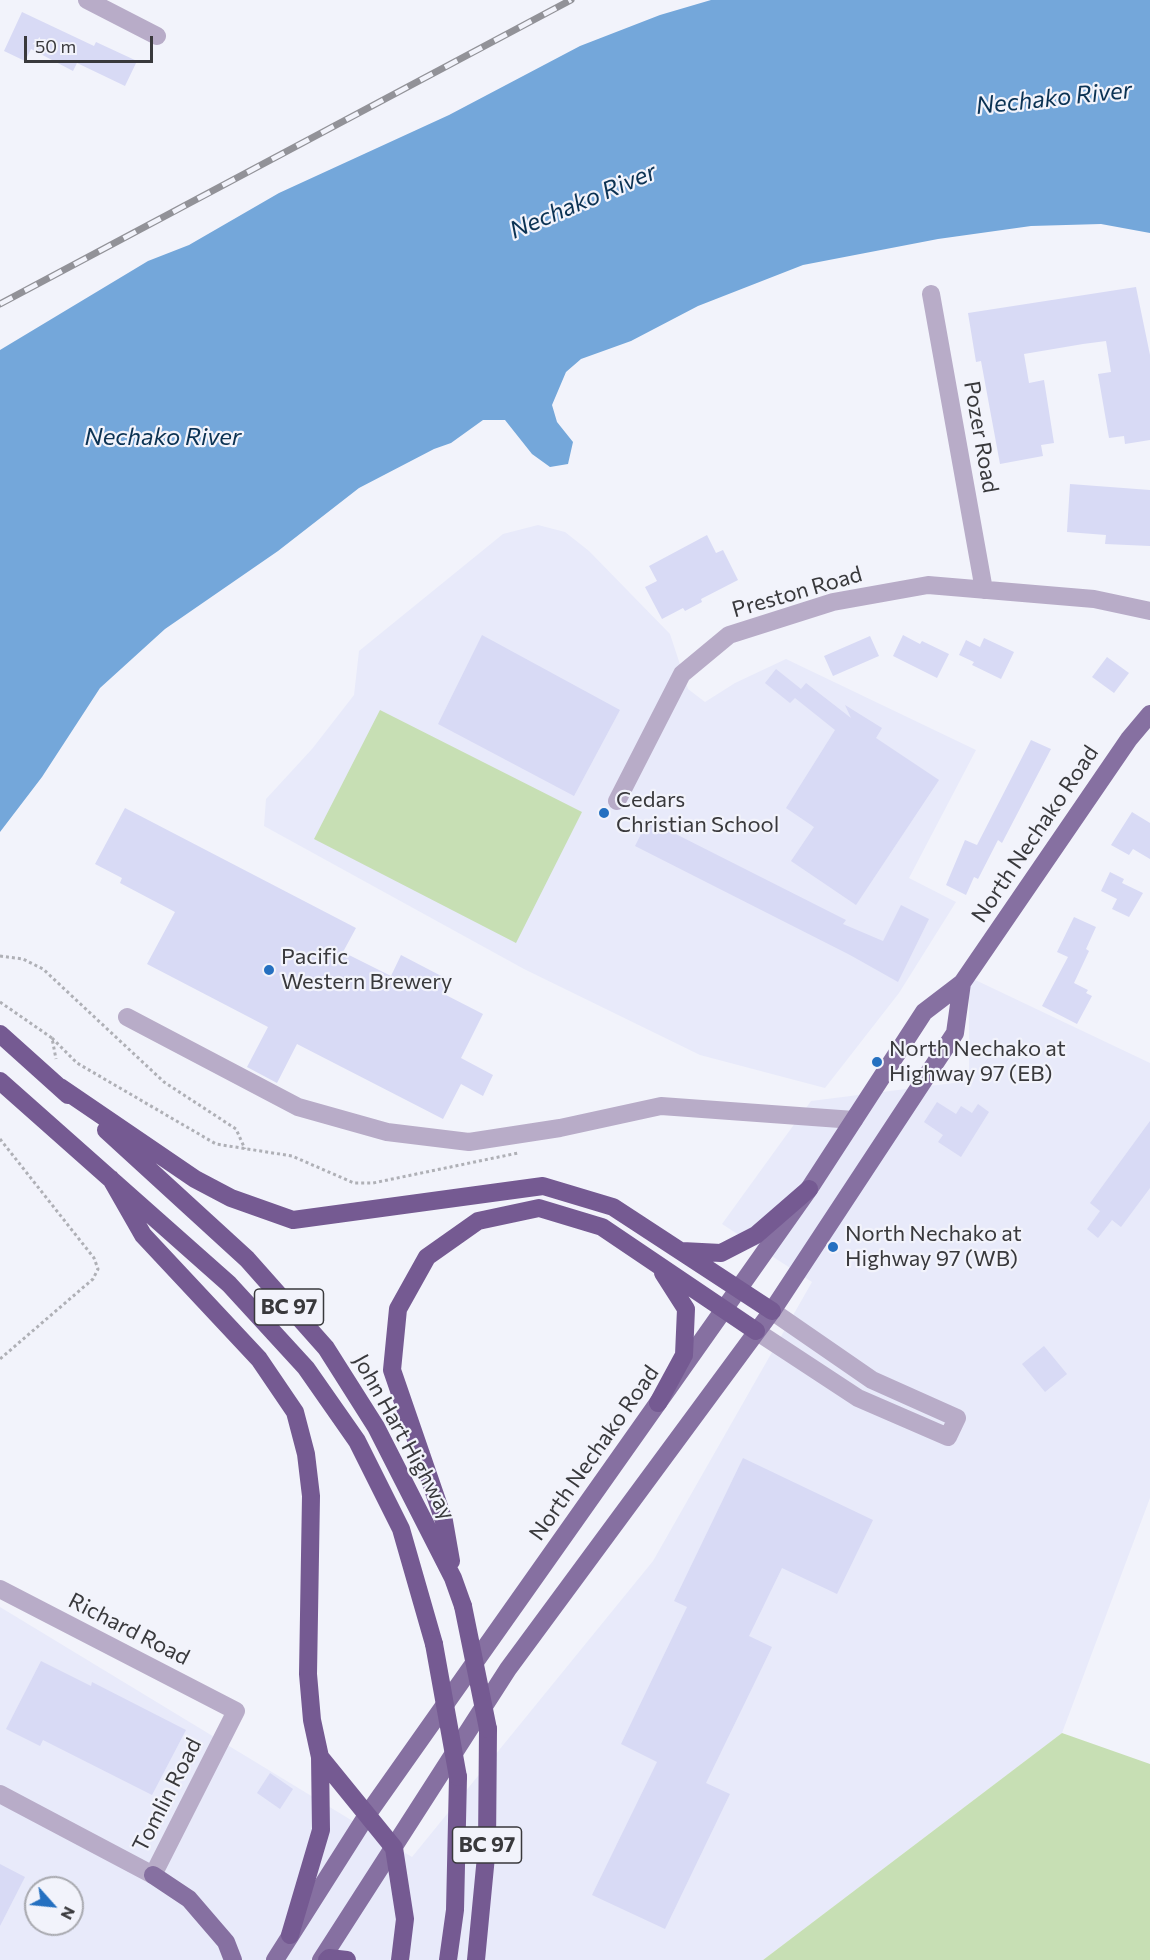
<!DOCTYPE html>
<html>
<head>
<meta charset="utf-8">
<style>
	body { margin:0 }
	#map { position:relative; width:1150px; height:1960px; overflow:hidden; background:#f2f3fb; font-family:Commissioner,sans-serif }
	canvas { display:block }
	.north { position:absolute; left:24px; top:1876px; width:60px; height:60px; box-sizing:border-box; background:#f2f3fb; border:2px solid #a8a9af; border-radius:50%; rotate:117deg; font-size:16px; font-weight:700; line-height:24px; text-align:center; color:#39393c }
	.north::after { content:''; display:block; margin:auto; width:21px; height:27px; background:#2570c0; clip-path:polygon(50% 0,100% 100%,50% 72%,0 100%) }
	.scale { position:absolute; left:24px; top:36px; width:129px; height:27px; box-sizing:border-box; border:3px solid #39393c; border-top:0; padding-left:8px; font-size:18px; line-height:21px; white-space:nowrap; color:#39393c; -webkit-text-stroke:4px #f2f3fb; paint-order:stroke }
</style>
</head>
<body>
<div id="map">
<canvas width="1150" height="1960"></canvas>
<div class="north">N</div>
<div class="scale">50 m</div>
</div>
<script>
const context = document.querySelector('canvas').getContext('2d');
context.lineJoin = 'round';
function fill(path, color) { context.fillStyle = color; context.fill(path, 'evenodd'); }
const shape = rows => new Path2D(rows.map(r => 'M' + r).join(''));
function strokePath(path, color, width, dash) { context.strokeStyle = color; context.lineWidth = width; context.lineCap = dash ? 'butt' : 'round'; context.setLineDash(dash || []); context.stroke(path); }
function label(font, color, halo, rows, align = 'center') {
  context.font = font + ' Commissioner,sans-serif'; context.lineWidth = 4.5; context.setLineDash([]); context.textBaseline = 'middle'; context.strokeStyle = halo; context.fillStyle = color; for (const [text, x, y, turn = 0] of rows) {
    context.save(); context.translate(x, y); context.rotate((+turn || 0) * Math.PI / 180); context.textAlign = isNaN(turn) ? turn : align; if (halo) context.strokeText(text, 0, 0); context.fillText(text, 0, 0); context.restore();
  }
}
fill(shape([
	[538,525,565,532,589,551,670,634,688,689,705,702,735,683,786,659,976,750,909,878,956,902,899,993,825,1088,700,1055,524,969,264,826,266,799,312,749,354,695,359,651,503,534],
	[969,977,1150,1063,1150,1498,1062,1733,763,1960,0,1960,0,1607,412,1857,653,1561,812,1282,722,1224,811,1101,969,1081],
	[36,1888,72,1888,72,1924,36,1924]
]), '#e8eafa');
fill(shape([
	[380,710,582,812,516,943,314,839],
	[1062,1733,1150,1764,1150,1960,763,1960]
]), '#c7dfb4');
fill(shape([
	[711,0,1150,0,1150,233,1101,224,1031,226,938,239,803,265,698,306,631,341,581,359,566,372,552,405,557,422,573,442,568,464,550,467,532,454,505,420,483,420,451,443,434,449,359,488,278,551,165,629,100,688,42,777,0,832,0,350,148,261,189,245,279,193,449,115,580,46,660,15]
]), '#74a7da');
fill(shape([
	[22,12,94,46,96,42,137,61,125,86,77,63,73,71,31,49,25,61,4,51],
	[1136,287,1150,355,1150,440,1125,444,1124,436,1109,438,1098,374,1111,372,1106,341,1083,344,1024,354,1029,383,1044,380,1054,443,1041,445,1043,456,1000,464,981,361,976,362,968,313],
	[1070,484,1150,490,1150,546,1105,544,1106,535,1067,532],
	[707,535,716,553,723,550,738,580,701,599,702,602,685,611,683,608,662,619,645,587,657,581,649,566],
	[482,635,620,710,574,796,438,724],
	[903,635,920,644,922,641,949,654,937,678,893,656],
	[870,636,879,656,833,676,824,656],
	[984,638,1014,652,1001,679,972,665,974,662,959,655,966,640,980,647],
	[1107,657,1129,673,1114,693,1092,677],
	[776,669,801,689,806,683,851,718,845,705,882,728,876,738,939,780,856,905,791,861,814,827,786,808,835,730,795,698,790,703,765,683],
	[1031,740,1051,749,1002,843,998,840,978,879,974,877,966,895,946,885,965,840,977,845],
	[125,808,356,928,343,952,391,976,401,955,449,980,442,993,483,1014,461,1058,493,1075,483,1096,461,1084,443,1119,297,1044,277,1083,247,1067,268,1027,147,964,175,912,120,883,122,878,95,864],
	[1132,812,1150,823,1150,859,1133,849,1129,855,1111,845],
	[648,820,846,920,843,924,883,941,901,905,929,919,898,982,850,955,635,846],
	[1110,872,1124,879,1122,883,1143,893,1129,917,1112,909,1117,899,1101,891],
	[1074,917,1096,927,1086,949,1089,951,1074,983,1088,990,1086,993,1092,996,1077,1024,1042,1006,1068,957,1057,952],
	[937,1102,956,1114,961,1106,972,1113,978,1104,989,1112,961,1157,938,1142,943,1135,924,1122],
	[1150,1121,1150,1188,1121,1227,1112,1220,1098,1238,1087,1229,1100,1211,1090,1203],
	[1044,1346,1067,1374,1045,1392,1022,1364],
	[743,1458,873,1520,837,1594,782,1568,749,1636,772,1647,706,1783,730,1794,665,1929,592,1895,657,1762,621,1744,687,1607,674,1601],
	[41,1661,91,1686,92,1682,186,1730,152,1795,43,1740,40,1746,6,1729],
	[270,1773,293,1789,280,1809,257,1793],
	[0,1864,25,1877,0,1926]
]), '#d8daf5');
strokePath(shape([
	[0,956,23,959,43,969,164,1082,236,1129,245,1149],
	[0,1002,52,1038,56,1059],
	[52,1038,77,1063,216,1144,292,1156,354,1183,373,1183,518,1153],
	[0,1139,94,1258,98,1269,93,1279,0,1359]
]), '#afb0b6', 3, [3, 3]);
strokePath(shape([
	[87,0,157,36],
	[931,294,984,590],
	[617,801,682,674,729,635,833,602,928,585,1094,599,1150,611],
	[127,1017,298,1107,387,1132,469,1142,560,1128,661,1106,854,1120],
	[756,1331,858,1398,948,1437,957,1418,872,1380,772,1311],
	[0,1589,236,1711,153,1875,0,1794]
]), '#b8acc8', 18);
strokePath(shape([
	[153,1875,189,1899,226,1942,233,1960],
	[275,1960,367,1815,809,1189,924,1012,962,983,1129,739,1150,714],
	[321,1960,508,1669,772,1311,955,1033,962,983]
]), '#8670a1', 18);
strokePath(shape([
	[0,1034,68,1095],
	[0,1081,229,1284,306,1368,357,1441,401,1529,434,1644],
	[60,1087,195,1179,231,1198,293,1220,543,1186,613,1207,772,1311],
	[106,1130,247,1259,326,1348,376,1427,453,1578,463,1606],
	[111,1179,143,1235,259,1359,295,1412,306,1454,311,1496,308,1674,312,1720,320,1757,321,1830,290,1935],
	[682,1251,721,1253,756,1235,809,1189],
	[658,1403,684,1355,686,1309,663,1273],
	[451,1561,444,1521,392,1370,398,1309,427,1257,478,1221,539,1208,602,1227,756,1331],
	[320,1757,394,1848,405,1919,400,1960],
	[327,1960,329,1958,347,1960],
	[448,1960,455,1910,458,1777],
	[476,1960,487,1846,488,1729]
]), '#755a92', 18);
const rail = shape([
	[0,304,571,0]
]);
strokePath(rail, '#929298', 7);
strokePath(rail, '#f2f3fb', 4.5, [14]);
strokePath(shape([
	[463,1606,488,1729],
	[434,1644,458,1777]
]), '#755a92', 18);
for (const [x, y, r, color] of [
	[604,813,6,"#2570c0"],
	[269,970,6,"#2570c0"],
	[877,1062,6,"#2570c0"],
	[833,1247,6,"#2570c0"]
]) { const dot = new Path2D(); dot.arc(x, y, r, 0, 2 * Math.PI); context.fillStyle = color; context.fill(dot); strokePath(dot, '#f2f3fb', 2); }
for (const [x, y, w] of [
	[289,1307,69],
	[487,1845,69]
]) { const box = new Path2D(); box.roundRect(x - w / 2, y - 18, w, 36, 4.5); context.fillStyle = '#f2f3fb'; context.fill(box); strokePath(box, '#39393c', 1.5); }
label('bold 21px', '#39393c', null, [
	["BC 97",289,1307],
	["BC 97",487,1845]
]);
label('22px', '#39393c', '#f2f3fb', [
	["Pozer Road",981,437,80],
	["Preston Road",797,592,-16],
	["North Nechako Road",1035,834,-56],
	["John Hart Highway",404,1437,61],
	["North Nechako Road",594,1453,-55],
	["Richard Road",129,1629,27],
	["Tomlin Road",167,1795,-63]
]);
label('22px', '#39393c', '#f2f3fb', [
	["Cedars",616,800],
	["Christian School",616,825],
	["Pacific",281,957],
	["Western Brewery",281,982],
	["North Nechako at",889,1049],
	["Highway 97 (EB)",889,1074],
	["North Nechako at",845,1234],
	["Highway 97 (WB)",845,1259]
], 'left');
label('italic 24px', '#0b3253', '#f2f3fb', [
	["Nechako River",1054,98,-6],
	["Nechako River",583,201,-23],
	["Nechako River",163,437]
]);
</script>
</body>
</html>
